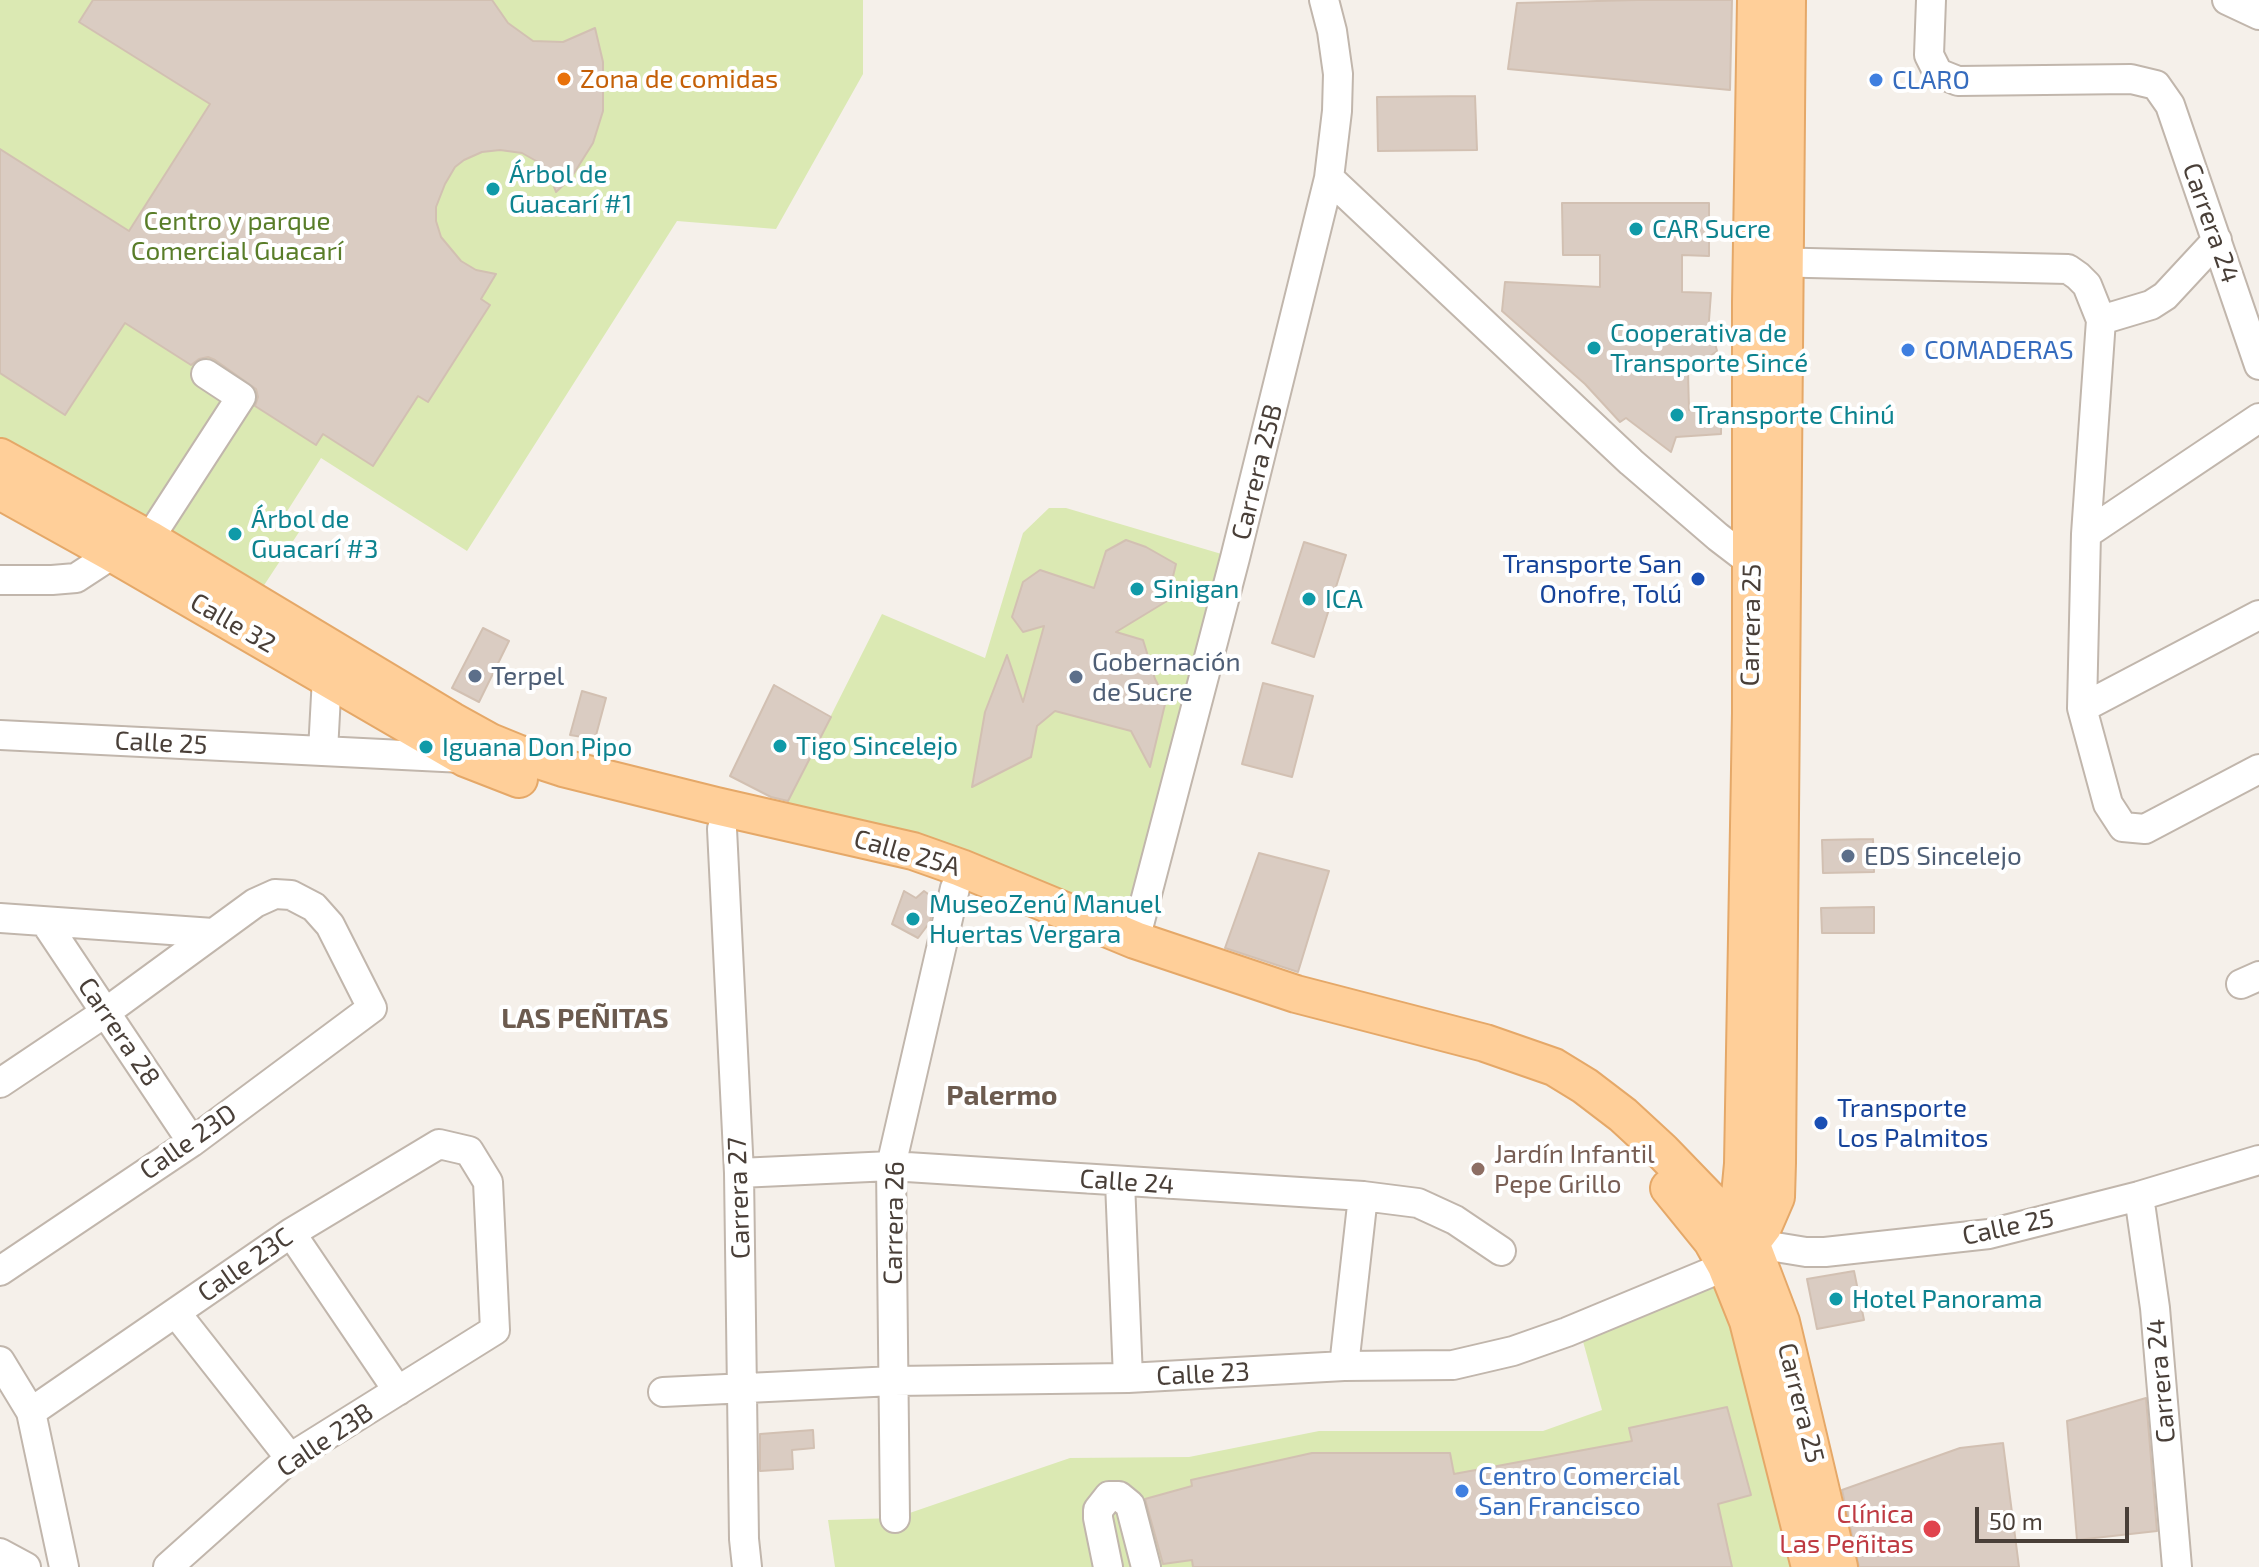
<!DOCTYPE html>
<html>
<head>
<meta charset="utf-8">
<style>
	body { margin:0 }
	#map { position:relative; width:2259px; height:1567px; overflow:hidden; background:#f5f0ea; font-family:"Exo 2",sans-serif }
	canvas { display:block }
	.scale { position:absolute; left:1975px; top:1507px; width:154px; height:36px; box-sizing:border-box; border:4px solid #493f38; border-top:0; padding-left:10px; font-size:24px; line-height:28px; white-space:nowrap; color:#493f38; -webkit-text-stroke:6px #fff; paint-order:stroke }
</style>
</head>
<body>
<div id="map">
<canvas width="2259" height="1567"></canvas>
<div class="scale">50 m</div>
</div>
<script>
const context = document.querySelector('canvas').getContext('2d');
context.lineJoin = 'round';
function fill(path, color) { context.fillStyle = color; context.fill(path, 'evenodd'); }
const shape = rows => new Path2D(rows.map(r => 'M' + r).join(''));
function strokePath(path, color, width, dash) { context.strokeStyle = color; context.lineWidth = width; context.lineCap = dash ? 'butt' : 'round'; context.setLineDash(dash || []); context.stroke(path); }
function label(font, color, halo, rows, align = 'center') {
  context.font = font + ' "Exo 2",sans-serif'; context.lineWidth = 8; context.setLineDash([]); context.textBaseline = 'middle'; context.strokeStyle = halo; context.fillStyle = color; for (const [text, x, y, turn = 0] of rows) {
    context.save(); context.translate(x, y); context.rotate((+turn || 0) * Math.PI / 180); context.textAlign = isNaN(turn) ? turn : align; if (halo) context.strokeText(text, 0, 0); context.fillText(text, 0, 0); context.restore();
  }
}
fill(shape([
	[0,0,863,0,863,74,776,229,677,221,467,551,321,458,286,513,303,526,253,602,0,457],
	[1049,508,1066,508,1235,558,1135,940,786,805,882,614,985,658,1023,533],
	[1726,1266,1799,1567,835,1567,828,1520,895,1518,1070,1458,1189,1457,1319,1431,1543,1431,1602,1410,1579,1327]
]), '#dbe9b3');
const building = shape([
	[93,0,492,0,508,23,533,41,563,42,595,28,603,62,603,111,593,143,571,178,556,192,548,172,538,162,522,153,500,150,482,152,464,160,455,167,445,184,436,207,436,221,441,237,461,261,476,270,496,274,481,299,490,305,428,402,418,396,373,466,323,434,316,445,255,406,258,397,256,389,215,360,208,357,199,359,191,365,125,323,65,415,0,373,0,149,129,231,210,104,79,22,93,0],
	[1637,0,1732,0,1730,90,1508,69,1517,3,1637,0],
	[1475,96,1477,150,1378,151,1377,97,1475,96],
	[1562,203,1709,203,1709,256,1682,255,1682,292,1711,293,1709,320,1717,351,1688,372,1689,410,1721,410,1721,434,1676,437,1671,452,1626,418,1620,422,1585,384,1502,311,1505,282,1600,287,1600,255,1563,255,1562,203],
	[1126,540,1146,547,1176,564,1167,601,1116,632,1143,640,1155,679,1166,700,1150,767,1131,731,1055,711,1037,726,1031,757,972,787,985,712,1007,655,1023,702,1044,626,1023,632,1012,617,1023,582,1040,570,1094,588,1106,551,1126,540],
	[1304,542,1346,555,1314,657,1272,643,1304,542],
	[483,628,509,641,479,702,452,688,483,628],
	[1263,683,1313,696,1292,777,1242,764,1263,683],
	[774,685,831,717,788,801,771,797,730,776,774,685],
	[582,691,606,698,595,739,570,735,582,691],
	[1873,839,1874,872,1823,873,1822,840,1873,839],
	[1259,853,1329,871,1298,972,1225,948,1259,853],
	[904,891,916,898,924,891,935,899,930,909,932,912,930,922,918,938,892,924,904,891],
	[1874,907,1874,933,1822,933,1821,908,1874,907],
	[1854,1271,1864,1320,1817,1329,1807,1279,1854,1271],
	[2146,1398,2157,1531,2077,1540,2067,1421,2146,1398],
	[1727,1407,1751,1495,1718,1504,1732,1567,1193,1567,1192,1560,1163,1564,1145,1499,1192,1486,1191,1480,1312,1453,1450,1453,1454,1474,1632,1441,1629,1428,1727,1407],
	[813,1430,814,1448,792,1450,793,1469,760,1471,760,1434,813,1430],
	[2003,1443,2019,1567,1859,1567,1842,1490,1960,1448,2003,1443]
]);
fill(building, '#daccc2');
strokePath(building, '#d2c0b2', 2);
const minor = shape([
	[1931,0,1929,55,1938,73,1958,81,2131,79,2156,85,2170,105,2259,365],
	[2227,0,2259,15],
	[1329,178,1631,462,1718,537,1752,563],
	[1766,262,2068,269,2078,276,2087,285,2101,320,2086,534,2082,708,2108,804,2123,827,2145,829,2259,769],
	[2101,320,2151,305,2165,296,2217,240],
	[2086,534,2259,418],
	[149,539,241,397,206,374],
	[0,580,52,580,76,578,102,561,120,537],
	[2082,708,2259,615],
	[0,735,463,758],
	[323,751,327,677,334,662],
	[722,829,739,1173,744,1539,747,1567],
	[0,918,213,933],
	[45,922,192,1142],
	[1135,940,1235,558,1329,178,1337,111,1338,74,1332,31,1324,0],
	[2241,984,2259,976],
	[0,1083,106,1012,255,903,275,894,291,895,314,907,330,925,372,1008,192,1142,0,1271],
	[739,1173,891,1166,1363,1196,1418,1203,1455,1220,1501,1251],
	[1120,1182,1128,1378],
	[2139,1196,2155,1308,2177,1567],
	[291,1233,398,1391],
	[1751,1243,1806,1252,1825,1252,1989,1234,2139,1196,2259,1160],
	[176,1313,290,1458],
	[0,1361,31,1412,64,1567],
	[1344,1366,1363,1196],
	[663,1392,894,1381,1128,1378,1344,1366,1453,1365,1513,1351,1567,1332,1726,1266],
	[31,1412,291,1233,439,1144,469,1151,488,1182,495,1330,290,1458,168,1567],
	[895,1518,891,1166,955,888],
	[0,1553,26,1567],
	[1108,1567,1098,1518,1098,1510,1109,1496,1119,1496,1130,1505,1146,1567]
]);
const major = shape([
	[0,457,149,539,452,721,490,742,517,753,563,768,716,806,913,851,961,868,1135,940,1296,994,1485,1043,1554,1067,1585,1086,1623,1115,1662,1151,1751,1243,1781,1322,1839,1567],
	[0,491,110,552,465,758,519,779],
	[1669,1188,1712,1241,1726,1266,1748,1321,1810,1567],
	[1730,1241,1740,1195,1743,1164,1751,713,1751,302,1756,0],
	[1751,1243,1763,1227,1776,1197,1777,1163,1787,0]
]);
strokePath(minor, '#c1b6ac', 32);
strokePath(major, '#e5a868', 40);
strokePath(minor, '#fff', 28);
strokePath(major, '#ffcf99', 36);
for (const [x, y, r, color] of [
	[564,79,8,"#e8710a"],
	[1876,80,8,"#3f7fe0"],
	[493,189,8,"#0f9aa8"],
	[1636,229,8,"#0f9aa8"],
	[1594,348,8,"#0f9aa8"],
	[1908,350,8,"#3f7fe0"],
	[1677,415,8,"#0f9aa8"],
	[235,534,8,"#0f9aa8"],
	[1698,579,8,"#1a4fb4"],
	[1137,589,8,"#0f9aa8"],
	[1309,599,8,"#0f9aa8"],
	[475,676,8,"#5c6f8a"],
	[1076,677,8,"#5c6f8a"],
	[780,746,8,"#0f9aa8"],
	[426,747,8,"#0f9aa8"],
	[1848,856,8,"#5c6f8a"],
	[913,919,8,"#0f9aa8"],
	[1821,1123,8,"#1a4fb4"],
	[1478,1169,8,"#8d6e63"],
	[1836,1299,8,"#0f9aa8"],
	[1462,1491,8,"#3f7fe0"],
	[1932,1529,10,"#e0444e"]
]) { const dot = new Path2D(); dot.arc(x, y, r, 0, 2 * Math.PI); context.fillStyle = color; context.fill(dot); strokePath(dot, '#fff', 3); }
label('26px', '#c56008', '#fff', [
	["Zona de comidas",580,79]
], 'left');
label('26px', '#366cbe', '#fff', [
	["CLARO",1892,80],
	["COMADERAS",1924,350],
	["Centro Comercial",1478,1476],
	["San Francisco",1478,1506]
], 'left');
label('26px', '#0d838f', '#fff', [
	["Árbol de",509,174],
	["Guacarí #1",509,204],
	["CAR Sucre",1652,229],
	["Cooperativa de",1610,333],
	["Transporte Sincé",1610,363],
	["Transporte Chinú",1693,415],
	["Árbol de",251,519],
	["Guacarí #3",251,549],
	["Sinigan",1153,589],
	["ICA",1325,599],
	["Tigo Sincelejo",796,746],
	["Iguana Don Pipo",442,747],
	["MuseoZenú Manuel",929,904],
	["Huertas Vergara",929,934],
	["Hotel Panorama",1852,1299]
], 'left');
label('26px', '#597d29', '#fff', [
	["Centro y parque",237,221],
	["Comercial Guacarí",237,251]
]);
label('26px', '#493f38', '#fff', [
	["Carrera 24",2211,223,71],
	["Carrera 25B",1257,472,-76],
	["Calle 32",233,623,30],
	["Carrera 25",1751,625,-89],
	["Calle 25",161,743,3],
	["Calle 25A",907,853,16],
	["Carrera 28",119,1032,56],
	["Calle 23D",188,1142,-35],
	["Calle 24",1127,1182,4],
	["Carrera 27",739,1198,-92],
	["Carrera 26",894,1223,-89],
	["Calle 25",2008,1227,-12],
	["Calle 23C",245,1265,-35],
	["Calle 23",1203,1374,-3],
	["Carrera 24",2161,1381,-95],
	["Carrera 25",1801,1403,76],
	["Calle 23B",325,1440,-34]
]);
label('26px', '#164399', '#fff', [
	["Transporte San",1682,564],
	["Onofre, Tolú",1682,594],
	["Transporte",1837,1108,"left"],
	["Los Palmitos",1837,1138,"left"]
], 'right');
label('26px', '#4e5e75', '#fff', [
	["Gobernación",1092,662],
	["de Sucre",1092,692],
	["Terpel",491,676],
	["EDS Sincelejo",1864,856]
], 'left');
label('26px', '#785e54', '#fff', [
	["Jardín Infantil",1494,1154],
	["Pepe Grillo",1494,1184]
], 'left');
label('26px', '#be3a42', '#fff', [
	["Clínica",1914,1514],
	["Las Peñitas",1914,1544]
], 'right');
label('bold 28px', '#6c5b4f', '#fff', [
	["LAS PEÑITAS",585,1019],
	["Palermo",1002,1096]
]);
</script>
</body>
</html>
